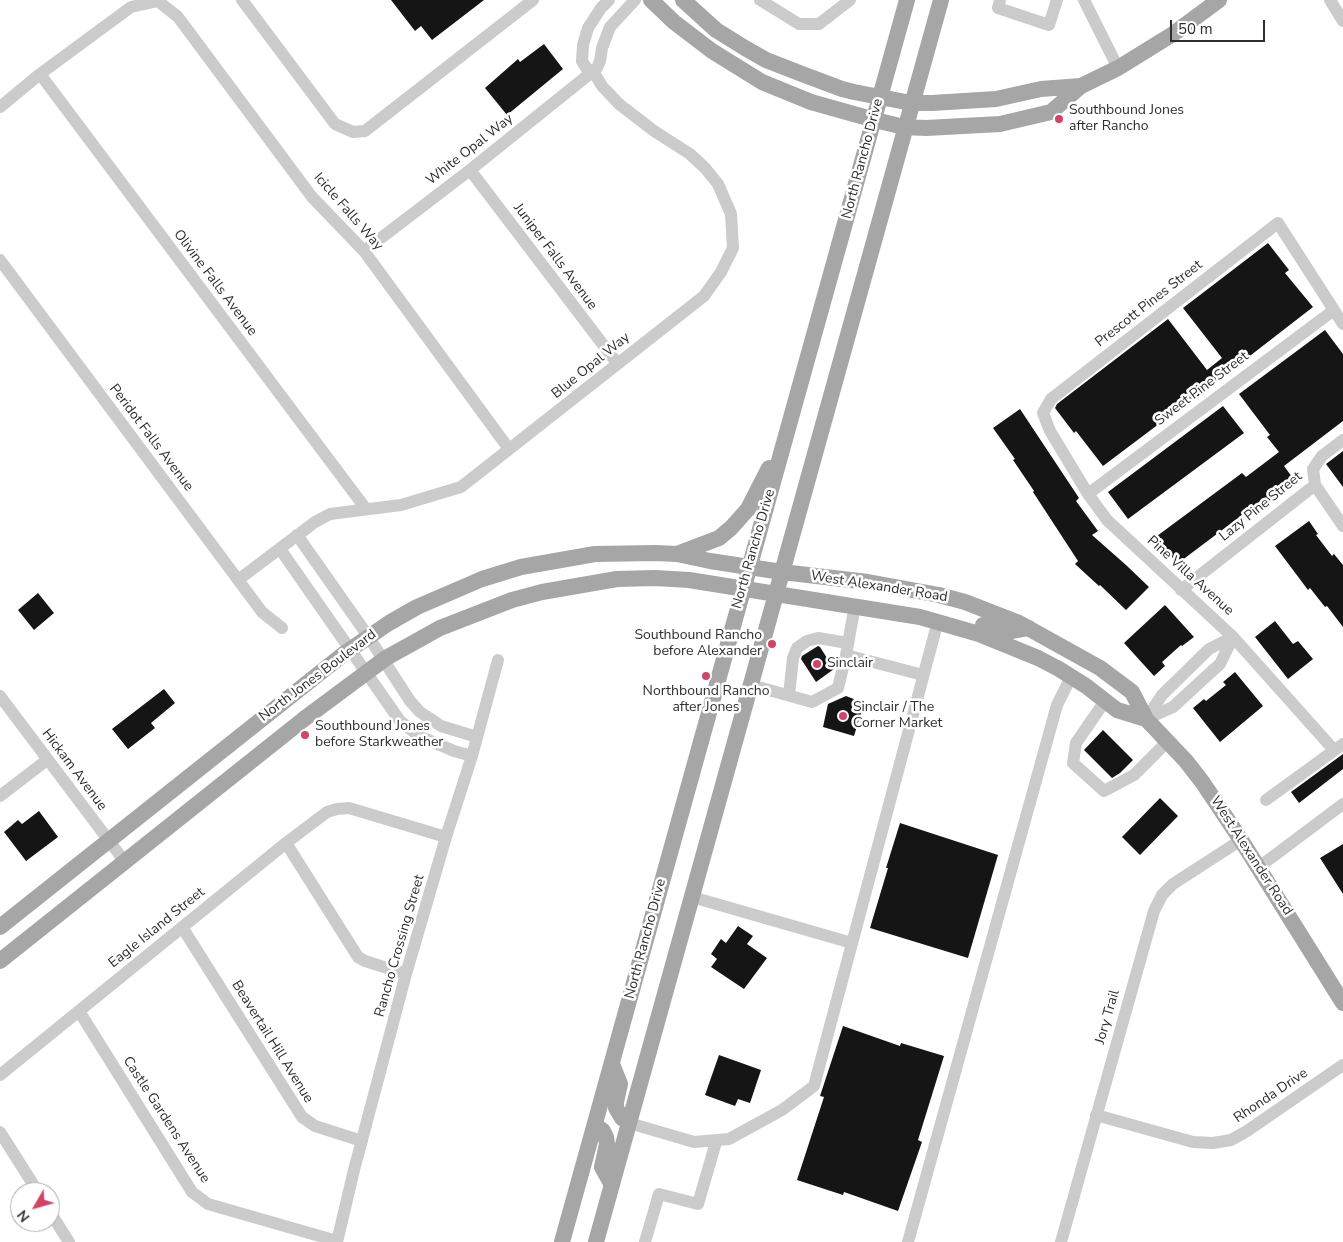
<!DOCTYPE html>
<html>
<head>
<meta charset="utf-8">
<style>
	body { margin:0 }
	#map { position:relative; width:1343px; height:1242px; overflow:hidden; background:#fff; font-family:"Nunito Sans",sans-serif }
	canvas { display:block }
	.north { position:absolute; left:10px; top:1182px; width:50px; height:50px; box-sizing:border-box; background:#fff; border:1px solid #ababab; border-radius:50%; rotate:232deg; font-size:14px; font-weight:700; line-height:20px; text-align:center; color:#2e2e2e }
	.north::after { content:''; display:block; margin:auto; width:18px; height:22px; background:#d24365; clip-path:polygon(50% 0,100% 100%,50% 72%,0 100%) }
	.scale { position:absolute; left:1170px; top:20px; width:95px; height:22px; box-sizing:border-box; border:2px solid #2e2e2e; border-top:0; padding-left:6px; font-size:15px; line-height:18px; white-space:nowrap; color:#2e2e2e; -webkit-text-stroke:4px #fff; paint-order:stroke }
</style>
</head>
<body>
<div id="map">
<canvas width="1343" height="1242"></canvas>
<div class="north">N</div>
<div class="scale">50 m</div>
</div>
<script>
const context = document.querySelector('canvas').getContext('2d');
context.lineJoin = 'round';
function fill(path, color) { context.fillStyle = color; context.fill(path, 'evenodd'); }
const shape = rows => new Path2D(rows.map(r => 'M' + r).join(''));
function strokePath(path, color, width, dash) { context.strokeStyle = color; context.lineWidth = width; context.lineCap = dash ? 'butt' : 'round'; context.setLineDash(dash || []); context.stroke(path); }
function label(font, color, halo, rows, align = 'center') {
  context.font = font + ' "Nunito Sans",sans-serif'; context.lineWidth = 5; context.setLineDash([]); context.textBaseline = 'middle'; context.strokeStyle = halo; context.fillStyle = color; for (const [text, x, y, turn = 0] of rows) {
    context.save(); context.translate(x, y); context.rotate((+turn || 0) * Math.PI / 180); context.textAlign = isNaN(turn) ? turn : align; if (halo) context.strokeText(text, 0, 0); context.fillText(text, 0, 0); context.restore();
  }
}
fill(shape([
	[391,0,484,0,432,40,421,26,415,31],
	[544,44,563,69,507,115,485,88,518,59,520,62],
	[1268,243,1289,270,1285,273,1313,307,1193,400,1192,399,1103,466,1076,431,1074,433,1055,408,1057,404,1168,319,1207,370,1222,358,1183,308],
	[1325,330,1343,354,1343,421,1284,466,1295,481,1269,501,1266,497,1177,564,1157,536,1242,473,1246,477,1279,452,1267,437,1270,435,1239,394],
	[1223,406,1244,433,1128,519,1108,492],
	[1020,409,1079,498,1076,501,1098,531,1092,535,1126,565,1149,587,1126,610,1100,585,1099,586,1075,564,1078,561,1033,492,1034,491,1013,460,1015,459,993,428],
	[1343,451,1343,487,1326,464],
	[1309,521,1318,534,1316,535,1332,556,1334,554,1343,565,1343,627,1327,606,1325,607,1310,588,1308,590,1275,546],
	[38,593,54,613,34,630,18,610],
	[1165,605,1194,637,1182,646,1181,645,1162,662,1165,666,1154,676,1124,643],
	[1275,621,1293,644,1298,641,1313,659,1288,679,1255,637],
	[818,646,820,647,834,669,816,682,801,659,802,656],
	[1235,672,1263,706,1220,742,1193,708,1204,699,1206,701,1226,685,1223,682],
	[164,689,175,703,151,723,155,728,128,749,112,729],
	[846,696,864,703,854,736,823,727,828,704],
	[1103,730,1133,760,1120,773,1112,778,1084,750],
	[1343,754,1343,769,1299,803,1291,792],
	[1160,798,1178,816,1140,855,1122,837],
	[39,811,58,837,26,861,4,832,18,820,22,824],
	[900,823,998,855,968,958,870,928,888,868,886,868],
	[1343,844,1343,894,1320,858],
	[738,926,753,936,747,944,767,958,744,989,711,967,717,959,711,954,721,939,726,943],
	[843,1026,900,1046,901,1043,944,1056,918,1140,922,1142,898,1211,844,1192,843,1195,797,1180,824,1097,820,1096],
	[719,1055,761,1070,750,1103,738,1099,735,1106,705,1095]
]), '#151515');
strokePath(shape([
	[242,0,335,124,353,132,365,131,533,0],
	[760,0,799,24,819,24,850,0],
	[1000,0,998,8,1049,25,1057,0],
	[1084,0,1118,68],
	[1330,0,1343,21],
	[40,74,366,509],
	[0,107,40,74,131,7,158,1,178,17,312,197,364,251,509,449],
	[470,170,617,363],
	[364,251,470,170,597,68,600,61,602,48,610,27,635,0],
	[0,260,262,612,282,628],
	[1315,485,1343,526],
	[1088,494,1334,310],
	[297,535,368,636,410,701,420,712,441,726,477,737],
	[280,549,400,721,419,736,454,751,472,756],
	[238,580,315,522,330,514,401,505,461,487,704,296,721,272,733,248,731,214,718,184,705,168,690,154,654,131,619,104,602,86,593,71,587,69,582,61,583,45,588,28,601,8,609,0],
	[1181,590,1315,485,1313,469,1322,456,1343,440],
	[855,605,846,655,923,675],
	[751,685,812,702,838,688,846,655],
	[789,695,793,658,797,648,807,641,818,638,848,643],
	[0,696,125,862],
	[1105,701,1076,743,1073,763,1104,791,1134,775,1168,741],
	[1146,719,1173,707,1211,672,1220,664,1233,637],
	[1146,719,1162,695,1209,649,1233,637],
	[1334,750,1233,637,1107,520,1088,494,1050,431,1043,413,1051,399,1278,223,1343,324],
	[0,796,47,760],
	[1266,800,1343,744],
	[286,843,358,957,365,961,406,974],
	[1259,867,1343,804],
	[692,897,852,943],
	[182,927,302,1117,315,1126,362,1141],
	[79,1011,192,1192,208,1204,337,1241],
	[0,1075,286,843,327,812,337,809,349,808,446,837],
	[1096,1115,1193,1142,1213,1143,1231,1140,1247,1131,1343,1065],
	[629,1123,694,1142,729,1139,782,1110,814,1086,938,621],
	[0,1132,38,1192],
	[50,1212,69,1242],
	[337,1242,354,1170,406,974,446,837,472,756,498,660],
	[645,1242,659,1194,698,1204,716,1142],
	[908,1242,1057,705,1071,677],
	[1061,1242,1154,911,1162,895,1173,884,1241,840]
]), '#cbcbcb', 12);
strokePath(shape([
	[651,0,674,22,712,51,762,82,811,102,875,120,904,127,926,128,1000,124,1051,112,1081,86,1118,68,1173,34,1219,0],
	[683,0,716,30,745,48,766,60,802,74,842,89,854,92,911,103,932,103,996,99,1041,89,1081,86],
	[677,554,719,538,731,528,748,509,769,468],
	[983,625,1007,632,1029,628],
	[0,927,345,653,389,623,417,607,482,579,521,567,595,554,656,553,677,554,710,561,782,572,868,582,939,595,965,602,1019,623,1100,668,1132,692,1146,719,1186,761,1203,783,1241,840,1343,1003],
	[0,961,304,719,386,658,440,628,512,600,542,592,617,579,655,578,689,580,920,617,979,634,1038,658,1059,669,1086,686,1117,710,1146,719],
	[612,1064,620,1084,616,1102,616,1108,622,1118,629,1123],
	[595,1125,603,1131,606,1137,607,1144,602,1167,612,1185],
	[562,1242,907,0],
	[596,1242,941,0]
]), '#a6a6a6', 16);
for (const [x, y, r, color] of [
	[1059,119,5,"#d24365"],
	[772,644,5,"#d24365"],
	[817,664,5,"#d24365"],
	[706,676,5,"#d24365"],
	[843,716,5,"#d24365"],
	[305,735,5,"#d24365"]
]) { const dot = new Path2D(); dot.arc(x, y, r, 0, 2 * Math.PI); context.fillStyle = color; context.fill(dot); strokePath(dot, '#fff', 2); }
label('14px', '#2e2e2e', '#fff', [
	["Southbound Jones",1069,111],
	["after Rancho",1069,127],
	["Southbound Rancho",762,636,"right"],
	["before Alexander",762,652,"right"],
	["Sinclair",827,664],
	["Northbound Rancho",706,692,"center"],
	["after Jones",706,708,"center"],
	["Sinclair / The",853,708],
	["Corner Market",853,724],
	["Southbound Jones",315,727],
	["before Starkweather",315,743]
], 'left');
label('14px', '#2e2e2e', '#fff', [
	["White Opal Way",470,150,-38],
	["North Rancho Drive",863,159,-75],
	["Icicle Falls Way",348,212,49],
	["Juniper Falls Avenue",555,257,53],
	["Olivine Falls Avenue",215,283,53],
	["Prescott Pines Street",1149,304,-38],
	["Blue Opal Way",591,366,-39],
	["Sweet Pine Street",1202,389,-37],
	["Peridot Falls Avenue",151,438,53],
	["Lazy Pine Street",1261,507,-39],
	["North Rancho Drive",754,549,-74],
	["Pine Villa Avenue",1190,576,42],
	["West Alexander Road",879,587,9],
	["North Jones Boulevard",318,676,-37],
	["Hickam Avenue",74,770,53],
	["West Alexander Road",1251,856,57],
	["Eagle Island Street",157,928,-39],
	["North Rancho Drive",646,939,-75],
	["Rancho Crossing Street",400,946,-74],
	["Jory Trail",1108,1017,-74],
	["Beavertail Hill Avenue",272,1042,58],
	["Rhonda Drive",1271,1096,-34],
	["Castle Gardens Avenue",166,1120,57]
]);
</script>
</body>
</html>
